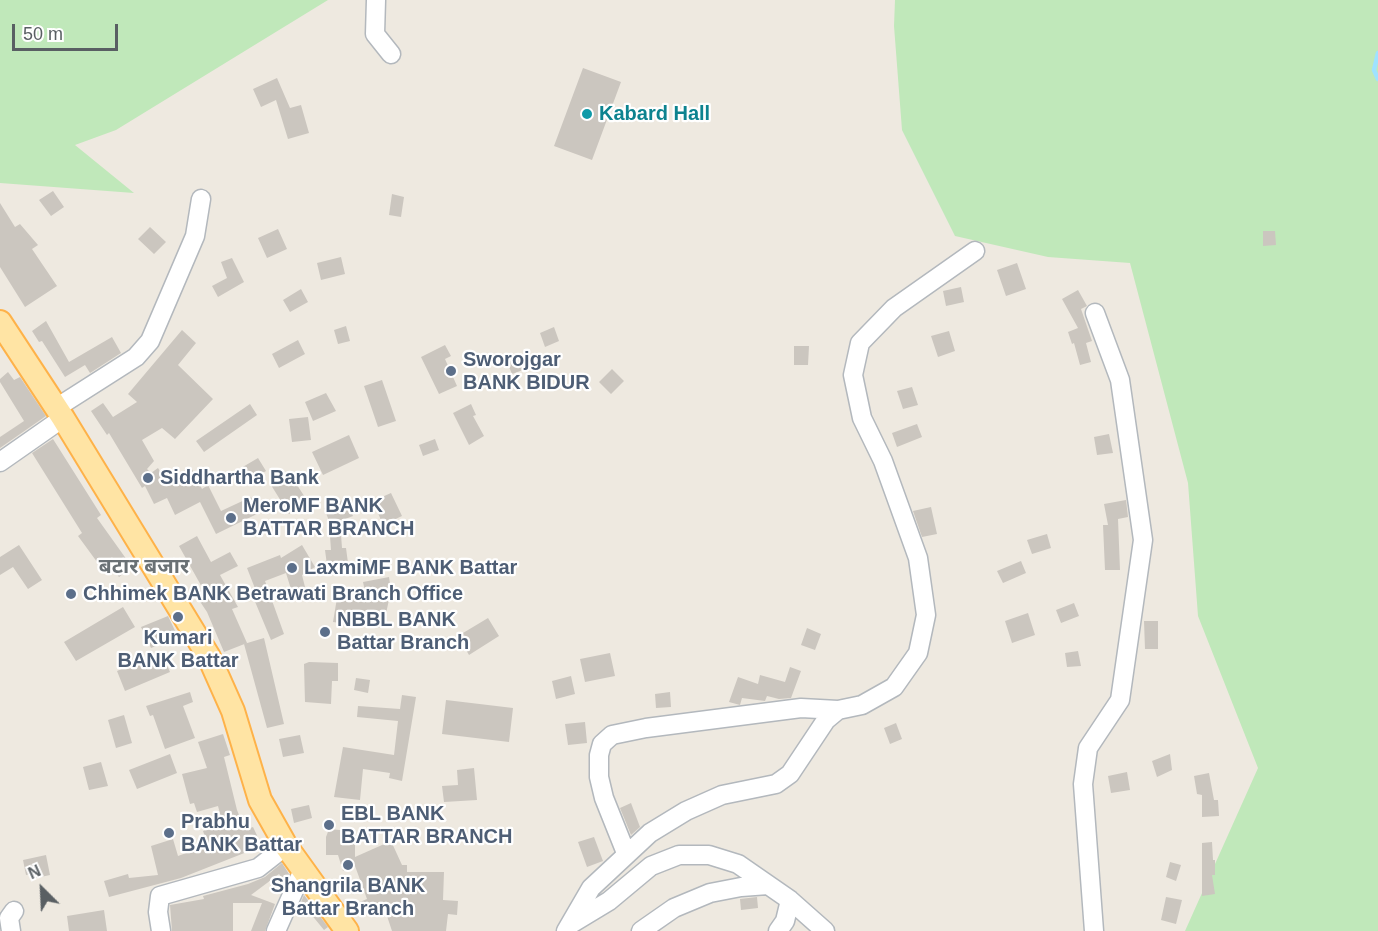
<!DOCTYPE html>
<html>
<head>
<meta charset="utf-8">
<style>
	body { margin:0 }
	#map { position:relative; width:1378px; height:931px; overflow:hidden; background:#eee9e0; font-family:Arial,sans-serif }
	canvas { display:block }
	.north { position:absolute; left:12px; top:859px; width:60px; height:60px; -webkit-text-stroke:4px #fff; paint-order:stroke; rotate:336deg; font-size:16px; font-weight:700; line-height:24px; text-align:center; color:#595f63 }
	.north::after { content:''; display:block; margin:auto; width:21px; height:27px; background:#595f63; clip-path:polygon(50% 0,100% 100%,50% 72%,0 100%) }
	.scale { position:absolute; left:12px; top:24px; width:106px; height:27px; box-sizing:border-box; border:3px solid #595f63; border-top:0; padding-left:8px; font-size:18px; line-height:21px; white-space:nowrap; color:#595f63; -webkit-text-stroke:4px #fff; paint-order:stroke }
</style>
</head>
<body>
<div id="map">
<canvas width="1378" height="931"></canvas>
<div class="north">N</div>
<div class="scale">50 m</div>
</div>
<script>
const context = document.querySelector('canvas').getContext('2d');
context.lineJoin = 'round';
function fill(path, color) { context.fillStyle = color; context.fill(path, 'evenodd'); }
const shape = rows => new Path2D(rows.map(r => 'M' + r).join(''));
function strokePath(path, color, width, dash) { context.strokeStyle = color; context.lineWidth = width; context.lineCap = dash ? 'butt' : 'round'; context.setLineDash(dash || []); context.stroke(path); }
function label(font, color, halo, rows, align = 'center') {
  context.font = font + ' Arial,"Noto Sans Devanagari",sans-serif'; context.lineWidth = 4.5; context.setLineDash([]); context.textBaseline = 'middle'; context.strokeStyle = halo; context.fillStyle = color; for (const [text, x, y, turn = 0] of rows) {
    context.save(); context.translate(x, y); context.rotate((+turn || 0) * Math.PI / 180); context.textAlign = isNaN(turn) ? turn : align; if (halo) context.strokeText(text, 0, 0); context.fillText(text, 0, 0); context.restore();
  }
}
fill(shape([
	[0,0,328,0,116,130,75,145,134,193,0,183],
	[895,0,1378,0,1378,931,1185,931,1258,768,1198,616,1188,483,1130,263,1048,257,955,236,902,130,894,26]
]), '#c0e8ba');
strokePath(shape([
	[1378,53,1374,70,1378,79]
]), '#9fe2ff', 4.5);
fill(shape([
	[583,68,621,82,592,160,554,146],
	[277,78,290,108,301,105,309,133,288,139,276,100,261,107,253,89],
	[53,191,64,207,51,216,39,200],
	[392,194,404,197,401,217,389,215],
	[0,203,15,227,20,224,38,245,32,249,57,286,25,307,0,267],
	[150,227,166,242,154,254,138,239],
	[278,229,287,249,267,258,258,238],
	[1263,231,1275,231,1276,245,1263,246],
	[341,257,345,274,321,280,317,263],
	[232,258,244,282,218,297,212,286,227,278,221,262],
	[1017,263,1026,289,1006,296,997,270],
	[961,287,964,302,946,306,943,291],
	[301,289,308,302,290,312,283,300],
	[1078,290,1087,306,1081,309,1092,341,1086,343,1091,362,1080,365,1074,343,1072,344,1068,332,1078,328,1062,299],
	[46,321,69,362,112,337,121,353,90,373,85,365,65,377,42,341,39,342,32,331],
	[346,326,350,341,338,344,334,330],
	[554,327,559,341,545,347,540,333],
	[182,330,196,343,178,365,213,399,175,439,162,428,142,440,154,461,147,469,151,473,158,468,165,480,191,467,202,489,208,485,221,511,251,497,259,513,216,534,200,502,175,515,167,498,154,504,145,486,142,488,109,433,107,435,91,411,103,403,113,417,137,402,128,394],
	[949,331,955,351,938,357,931,336],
	[298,340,305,354,279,368,272,354],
	[445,345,451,356,445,359,457,386,439,394,421,357],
	[794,346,809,346,808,365,794,365],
	[527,355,531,367,512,374,507,362],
	[612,369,624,381,611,394,599,382],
	[8,372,14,380,20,377,46,416,0,448,0,437,24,421,0,382,0,379],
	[382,380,396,421,378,427,364,386],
	[912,387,918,405,903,409,897,391],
	[326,393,336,411,313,421,305,402],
	[250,404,257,415,204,452,196,441],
	[471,404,476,415,473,416,484,436,469,445,453,413],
	[308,417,311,440,292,442,289,419],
	[917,424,922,437,897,447,892,433],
	[1109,434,1113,453,1097,455,1094,437],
	[349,435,359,458,323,475,312,452],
	[53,439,101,515,97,518,132,567,119,577,107,561,100,566,78,536,82,533,32,453],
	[435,439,439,450,423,456,419,445],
	[258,458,266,471,249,481,241,468],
	[290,474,308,502,289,514,271,485],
	[391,493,402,516,383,525,373,501],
	[345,499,353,516,340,521,342,548,346,548,348,563,327,565,325,550,331,550,330,536,335,536,324,508],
	[1126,500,1128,517,1118,519,1120,570,1105,570,1103,525,1108,525,1104,504],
	[931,507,937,534,922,537,913,511],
	[1047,534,1051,548,1032,554,1027,540],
	[197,536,211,562,230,552,238,566,220,575,238,607,232,609,247,643,224,652,207,612,195,594,203,589,179,546],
	[19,545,42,580,28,589,13,567,0,575,0,557],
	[302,545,315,567,302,575,307,595,294,599,286,573,265,581,284,634,271,640,251,592,256,591,247,568,280,555,281,558],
	[1021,561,1026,573,1003,583,997,571],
	[389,577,391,590,383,628,348,622,347,624,333,622,338,592,366,596,363,582],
	[1074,603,1079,616,1061,623,1056,610],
	[123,607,135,627,76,661,64,642],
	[1028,613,1035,635,1012,643,1005,621],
	[168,616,178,637,151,648,141,627],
	[488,618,499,636,469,655,458,636],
	[1144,621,1158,621,1158,649,1145,649],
	[807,628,821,634,815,650,801,645],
	[264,638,284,724,267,728,244,644],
	[1078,651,1081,666,1067,667,1065,653],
	[161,652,170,672,125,691,117,671],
	[610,653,615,676,585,682,580,659],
	[309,662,338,663,338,681,332,681,331,704,305,702,304,664],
	[790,667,801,671,791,698,779,699,767,696,765,701,742,698,740,705,729,702,738,677,758,684,760,675,785,682],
	[571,676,575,694,556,699,552,681],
	[356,678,370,680,368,693,354,690],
	[190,692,193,702,183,706,195,738,165,749,153,715,150,716,146,706],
	[670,692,671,707,656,708,655,694],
	[402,695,416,697,402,781,389,778,390,773,363,769,360,800,334,797,343,747,394,755,398,721,357,717,358,706,400,709],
	[446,700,513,708,509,742,442,734],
	[124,715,132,743,116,748,108,720],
	[585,722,587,743,568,745,565,724],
	[896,723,902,739,890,744,884,728],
	[223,734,230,755,224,757,237,810,245,830,253,827,262,846,181,878,109,897,104,881,128,874,129,878,158,875,151,846,173,839,178,856,208,845,203,831,223,825,218,806,197,812,194,803,190,804,182,774,207,768,198,742],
	[300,735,304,753,283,757,279,739],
	[170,754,177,773,137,789,129,770],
	[1170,754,1172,770,1157,777,1152,761],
	[101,762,108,786,89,790,83,767],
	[474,768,477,800,444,802,442,786,458,785,457,770],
	[1127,772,1130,790,1111,793,1108,776],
	[1209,773,1214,800,1218,800,1219,816,1202,817,1202,795,1197,794,1194,776],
	[631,803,640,827,631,835,620,808],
	[309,805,312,818,294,823,291,809],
	[329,829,351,831,349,843,355,843,355,857,391,841,402,865,407,865,407,872,444,872,443,900,458,901,457,915,448,914,446,931,392,931,383,904,360,915,355,904,367,899,355,866,343,871,338,855,326,855,326,837],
	[594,837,603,861,587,867,578,842],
	[1212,842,1213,860,1215,860,1215,875,1212,875,1215,894,1202,896,1202,843],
	[46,855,50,875,36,878,35,873,26,875,23,860],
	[1170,862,1181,865,1176,881,1166,877],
	[282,863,289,874,285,882,279,874,251,895,275,904,265,931,251,931,262,903,233,903,233,931,172,931,170,905,204,899,203,896,248,884,265,877],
	[304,895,328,927,324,930,301,902],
	[757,897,758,908,741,910,740,899],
	[1166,897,1182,900,1176,924,1161,920],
	[104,910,107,931,69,931,67,916]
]), '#cbc6bf');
const minor = shape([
	[376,0,375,34,391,54],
	[56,408,136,357,150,341,195,236,201,199],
	[0,462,63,418],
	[626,853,604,798,599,777,599,755,602,744,612,735,646,728,801,708,838,710],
	[571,924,609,901,651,866,679,855,709,855,738,864,790,900,825,931],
	[11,931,9,918,14,911],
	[161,931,158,912,160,896,258,868,286,846],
	[276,931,303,870],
	[566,931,591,888,650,833,686,811,722,795,776,784,790,774,826,720,838,710,862,705,894,687,918,653,926,615,918,558,883,461,862,418,853,375,860,343,894,308,975,251],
	[641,931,674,908,710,893,741,887,768,885],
	[778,931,785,921,790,900],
	[1094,931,1083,784,1088,748,1120,700,1143,540,1120,380,1095,313]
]);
const major = shape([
	[0,322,63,418,209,657,233,711,260,800,286,846,347,931]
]);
strokePath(minor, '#b3b8bd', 21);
strokePath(major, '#feb249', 26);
strokePath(minor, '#fff', 18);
strokePath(major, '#ffe4a4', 22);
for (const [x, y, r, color] of [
	[587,114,6,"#0f9aa8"],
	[451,371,6,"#5c6f8a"],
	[148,478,6,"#5c6f8a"],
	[231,518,6,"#5c6f8a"],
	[292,568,6,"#5c6f8a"],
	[71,594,6,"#5c6f8a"],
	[178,617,6,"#5c6f8a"],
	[325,632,6,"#5c6f8a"],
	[329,825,6,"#5c6f8a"],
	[169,833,6,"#5c6f8a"],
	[348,865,6,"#5c6f8a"]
]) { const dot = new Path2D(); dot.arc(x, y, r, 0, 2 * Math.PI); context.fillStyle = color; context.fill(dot); strokePath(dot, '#fff', 2); }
label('bold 20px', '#0d838f', '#fff', [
	["Kabard Hall",599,114]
], 'left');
label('bold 20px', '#4e5e75', '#fff', [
	["Sworojgar",463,360],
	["BANK BIDUR",463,383],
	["Siddhartha Bank",160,478],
	["MeroMF BANK",243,506],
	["BATTAR BRANCH",243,529],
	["LaxmiMF BANK Battar",304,568],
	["Chhimek BANK Betrawati Branch Office",83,594],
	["NBBL BANK",337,620],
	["Battar Branch",337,643],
	["Kumari",178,638,"center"],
	["BANK Battar",178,661,"center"],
	["EBL BANK",341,814],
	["BATTAR BRANCH",341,837],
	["Prabhu",181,822],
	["BANK Battar",181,845],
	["Shangrila BANK",348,886,"center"],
	["Battar Branch",348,909,"center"]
], 'left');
label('bold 21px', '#6a7175', '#fff', [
	["बटार बजार",144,567]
]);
</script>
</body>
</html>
